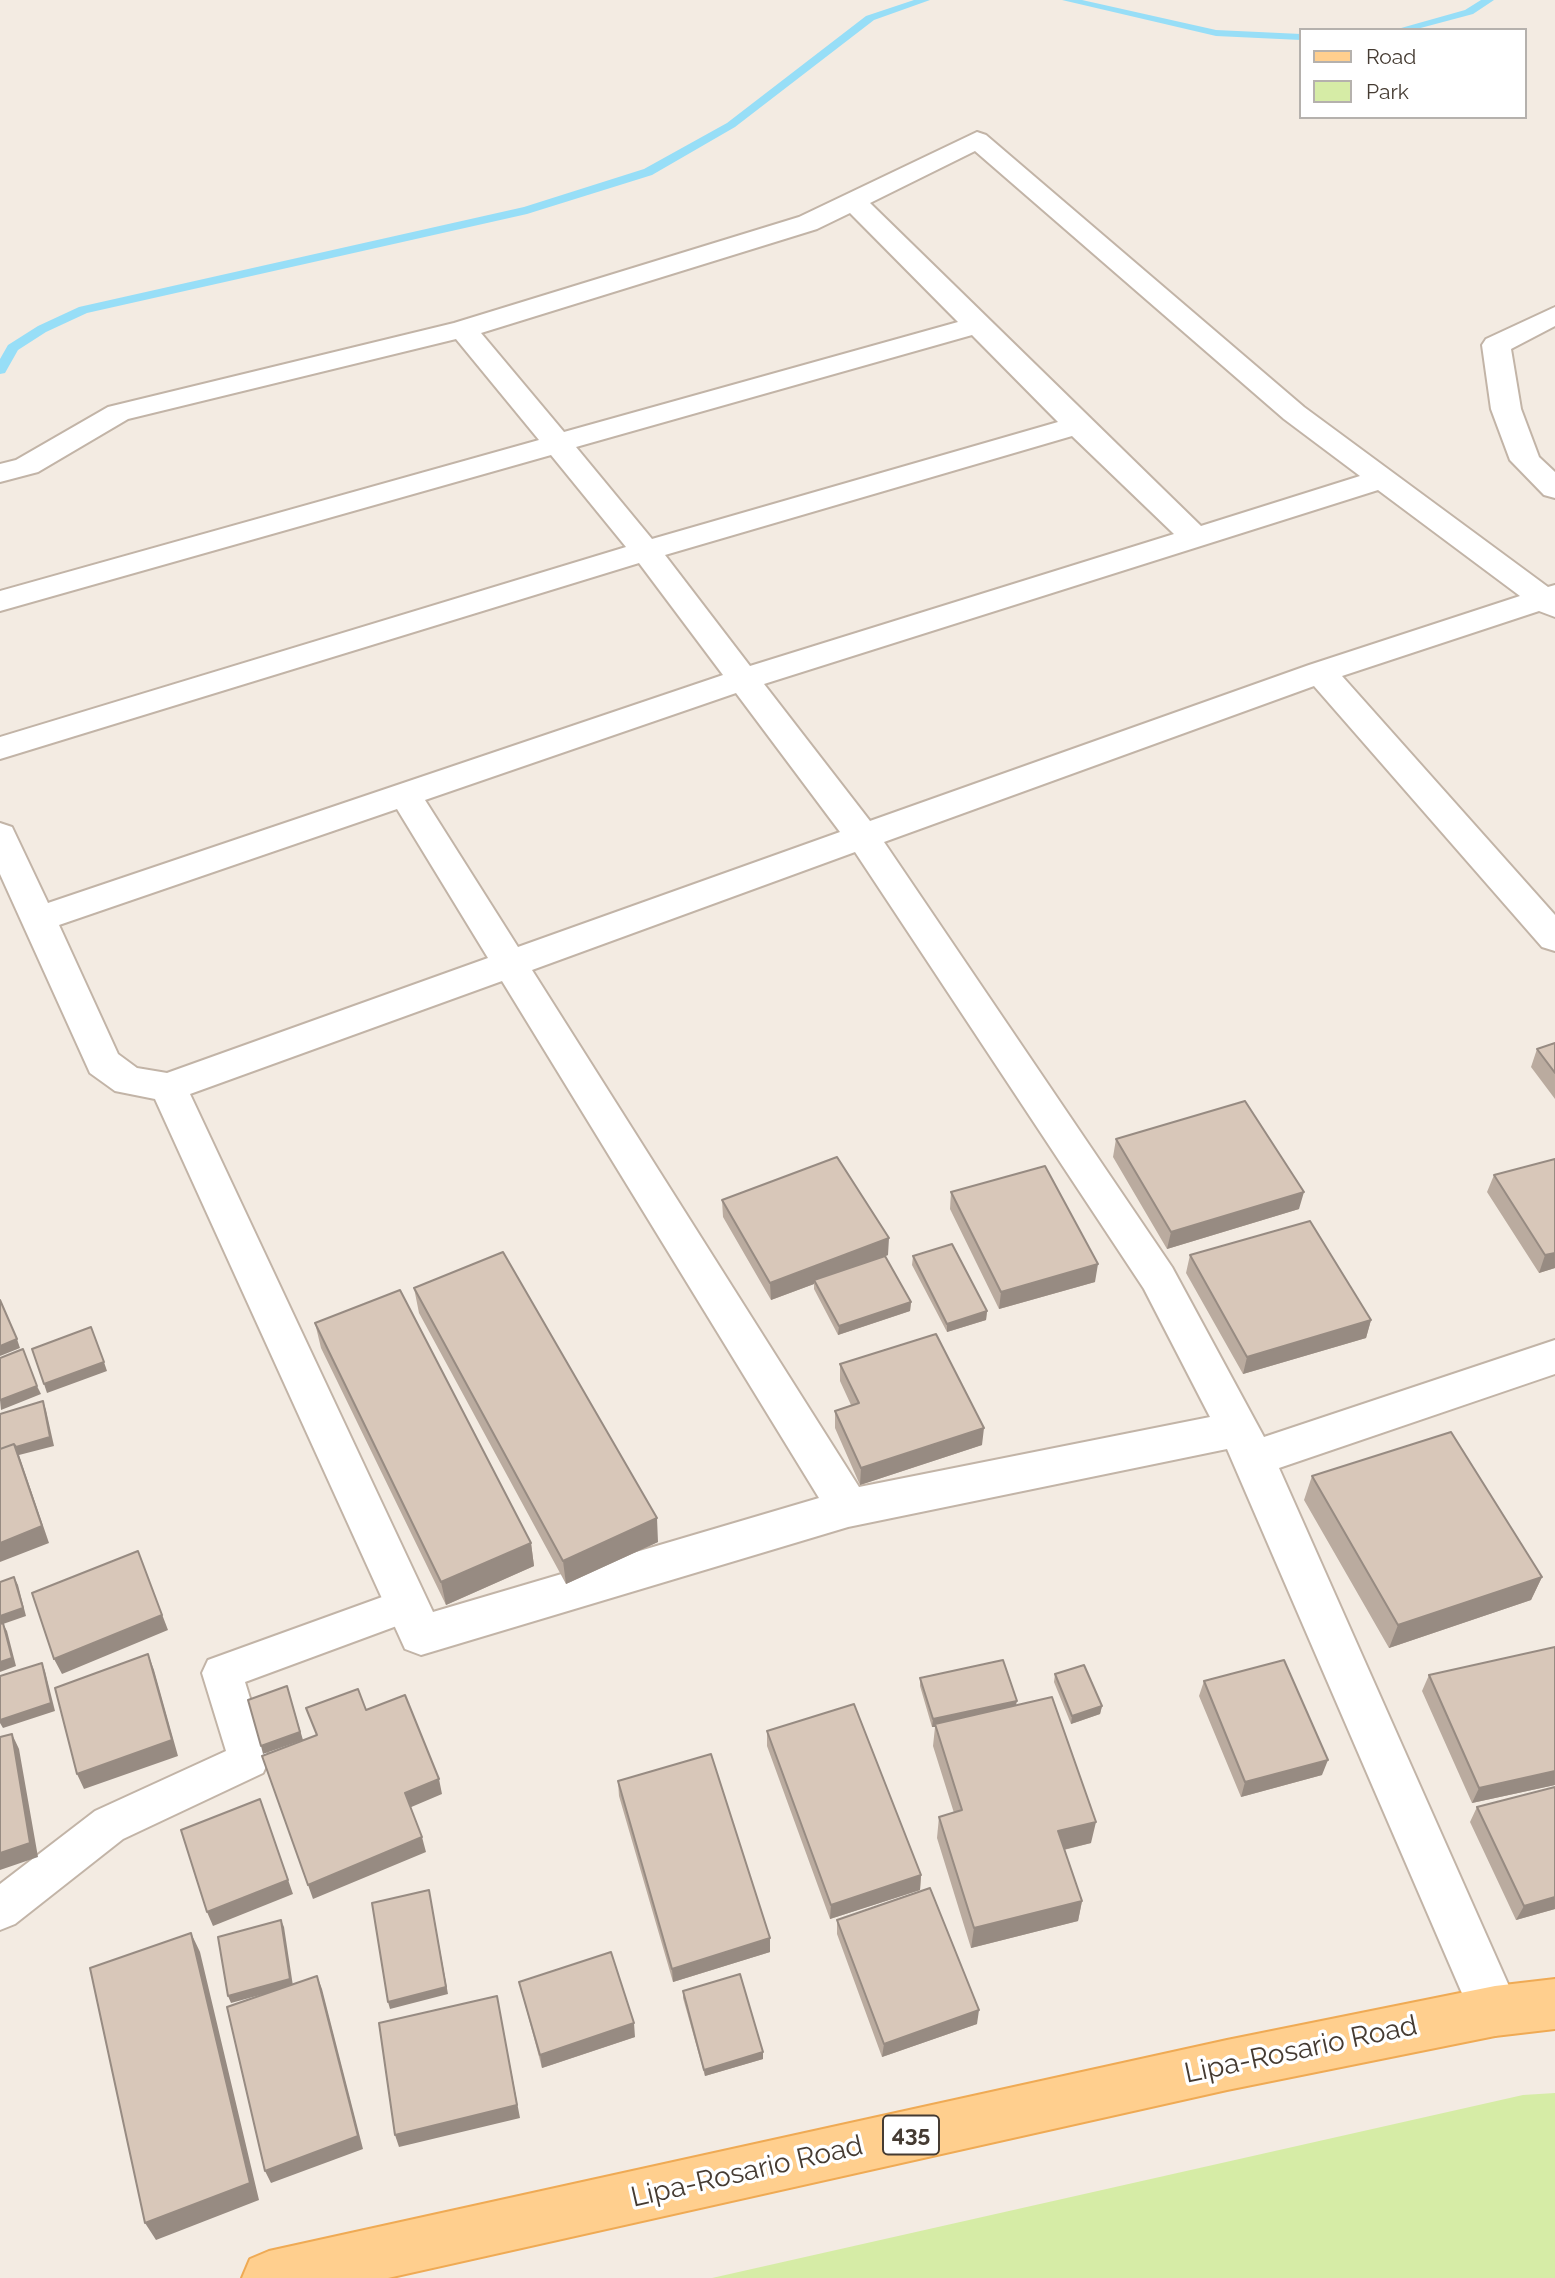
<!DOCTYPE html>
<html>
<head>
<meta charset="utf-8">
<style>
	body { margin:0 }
	#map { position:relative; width:1555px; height:2278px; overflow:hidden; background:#f3ebe2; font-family:Raleway,sans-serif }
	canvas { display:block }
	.legend { position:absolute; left:1299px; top:28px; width:228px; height:91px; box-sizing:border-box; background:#fff; border:2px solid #b5b1ad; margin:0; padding:9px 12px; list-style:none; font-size:21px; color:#453b32 }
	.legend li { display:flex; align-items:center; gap:14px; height:35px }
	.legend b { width:35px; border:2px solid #b5b1ad }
</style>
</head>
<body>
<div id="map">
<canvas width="1555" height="2278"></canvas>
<ul class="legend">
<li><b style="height:9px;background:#ffcf8e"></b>Road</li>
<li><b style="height:19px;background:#d6eca6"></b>Park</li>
</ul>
</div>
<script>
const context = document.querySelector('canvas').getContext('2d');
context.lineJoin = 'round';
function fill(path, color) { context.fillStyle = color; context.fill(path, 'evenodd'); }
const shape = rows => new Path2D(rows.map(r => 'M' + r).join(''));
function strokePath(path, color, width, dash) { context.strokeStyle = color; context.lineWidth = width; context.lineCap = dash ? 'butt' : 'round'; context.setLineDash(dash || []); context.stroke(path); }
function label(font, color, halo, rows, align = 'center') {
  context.font = font + ' Raleway,sans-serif'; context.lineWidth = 7; context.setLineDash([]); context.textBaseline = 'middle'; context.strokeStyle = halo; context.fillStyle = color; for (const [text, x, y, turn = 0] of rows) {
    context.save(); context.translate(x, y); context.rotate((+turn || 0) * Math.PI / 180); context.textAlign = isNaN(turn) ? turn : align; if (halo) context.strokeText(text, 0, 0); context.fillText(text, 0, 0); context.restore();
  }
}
fill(shape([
	[1555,2093,1555,2278,712,2278,1523,2095]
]), '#d6eca6');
fill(shape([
	[914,0,930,0,874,20,735,127,652,175,527,214,87,313,46,332,18,350,5,373,0,374,0,359,8,345,38,326,79,307,524,207,644,169,727,123,866,16,914,0],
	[1062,0,1082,0,1216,30,1301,34,1301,40,1216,36,1062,0],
	[1481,0,1494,0,1473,14,1413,30,1394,30,1465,10,1481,0]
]), '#97def7');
const lane = shape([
	[407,1588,421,1593,426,1605,421,1617,245,1682,269,1760,263,1773,123,1839,15,1924,0,1930,0,1884,95,1811,226,1751,202,1673,208,1660,407,1588]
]);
const street = shape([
	[977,132,986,135,1304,407,1548,587,1555,585,1555,617,1539,611,1342,676,1555,915,1555,951,1542,947,1314,686,884,842,1172,1267,1264,1437,1555,1340,1555,1374,1279,1468,1520,2011,1513,2028,1495,2036,1477,2028,1227,1449,848,1527,421,1655,405,1649,155,1099,115,1091,90,1073,0,874,0,823,12,827,48,903,723,675,639,563,0,759,0,737,626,547,551,455,0,611,0,591,539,440,456,339,128,419,38,472,0,482,0,464,16,460,108,407,454,323,799,217,977,132],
	[975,151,1284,419,1360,476,1201,526,870,203,975,151],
	[850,213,958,322,564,432,481,333,817,229,850,213],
	[972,335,1058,422,652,539,576,447,972,335],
	[1072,436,1174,534,750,666,665,555,1072,436],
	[1378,490,1520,596,1309,665,870,821,764,684,1378,490],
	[736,693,840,832,518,947,425,800,736,693],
	[397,809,488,958,167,1073,137,1068,118,1054,59,925,397,809],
	[855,852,1144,1289,1210,1417,859,1487,532,970,855,852],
	[502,981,819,1498,433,1612,190,1094,502,981],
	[1555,307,1555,326,1511,349,1521,409,1539,457,1555,472,1555,498,1544,495,1510,460,1491,409,1482,345,1486,339,1555,307]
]);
const primary = shape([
	[1555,1979,1555,2029,1495,2036,1227,2090,388,2278,242,2278,250,2259,269,2251,1227,2040,1495,1986,1555,1979]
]);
strokePath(lane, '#c2b4a7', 4);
strokePath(street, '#c2b4a7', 4);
strokePath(primary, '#efaa54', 4);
fill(lane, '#fff');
fill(street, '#fff');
fill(primary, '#ffcf8e');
fill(shape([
	[1555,1043,1555,1099,1531,1067,1537,1049],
	[1116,1139,1299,1209,1167,1249,1113,1157],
	[1494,1175,1555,1268,1539,1273,1487,1192],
	[951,1192,1095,1282,999,1309,950,1209],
	[722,1200,888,1255,883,1257,911,1302,910,1311,838,1335,814,1289,814,1284,771,1300,723,1217],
	[1190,1255,1371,1320,1366,1338,1243,1374,1186,1273],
	[913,1256,987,1311,986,1320,947,1332,912,1265],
	[414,1288,658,1542,566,1584,419,1313],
	[315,1323,531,1543,534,1566,446,1605,321,1348],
	[840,1364,982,1445,860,1485,835,1428,835,1411,851,1405,840,1381],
	[1312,1476,1542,1577,1531,1600,1389,1648,1304,1500],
	[1555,1647,1555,1785,1472,1803,1422,1691,1429,1675],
	[1055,1674,1102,1706,1100,1714,1071,1724,1054,1682],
	[920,1678,1016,1705,1091,1843,1064,1850,1082,1901,1078,1921,971,1948,937,1838,939,1817,954,1813,933,1746,935,1727,932,1727,920,1686],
	[1204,1681,1322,1775,1241,1797,1199,1696],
	[767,1731,921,1875,920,1890,830,1919,767,1746],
	[618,1781,770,1952,673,1982,619,1796],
	[1477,1807,1555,1909,1516,1920,1470,1822],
	[837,1920,977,2024,882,2057,837,1934],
	[519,1982,635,2037,542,2068],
	[683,1991,763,2059,705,2076,683,1998]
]), '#baab9f');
fill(shape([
	[1304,1192,1299,1209,1167,1249,1171,1232],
	[889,1238,888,1255,816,1283,814,1280,814,1284,771,1300,770,1283],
	[1555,1253,1555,1268,1539,1273,1545,1255],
	[1098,1264,1095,1282,999,1309,1001,1292],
	[911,1302,910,1311,838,1335,839,1326],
	[987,1311,986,1320,947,1332,947,1324],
	[1371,1320,1366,1338,1243,1374,1247,1357],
	[17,1339,20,1348,0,1356,0,1346],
	[104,1362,107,1371,47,1393,44,1384],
	[37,1386,41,1394,1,1410,0,1400],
	[43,1401,46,1410,54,1446,19,1455,49,1543,0,1562,0,1461],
	[984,1428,982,1445,860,1485,861,1468],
	[657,1518,658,1542,566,1584,563,1561],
	[531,1543,534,1566,446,1605,441,1582],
	[138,1551,168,1630,62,1674,54,1659],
	[14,1577,18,1585,26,1616,3,1624,7,1631,16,1666,0,1672,0,1616],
	[1542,1577,1531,1600,1389,1648,1398,1625],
	[148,1654,154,1670,178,1756,84,1789,77,1774],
	[42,1663,45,1671,55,1711,3,1728,0,1723,0,1720],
	[287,1686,303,1740,263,1754,261,1746],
	[1017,1701,1015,1709,935,1724,935,1727,932,1727,933,1719],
	[1102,1706,1100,1714,1071,1724,1072,1716],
	[12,1734,19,1749,38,1857,0,1870,0,1853],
	[1328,1760,1322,1775,1241,1797,1245,1782],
	[1555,1771,1555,1785,1472,1803,1479,1788],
	[439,1779,442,1794,409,1808,405,1793],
	[260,1799,293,1894,213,1926,207,1912],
	[1096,1822,1091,1843,1054,1852,1058,1831],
	[422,1837,426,1852,313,1899,308,1885],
	[921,1875,920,1890,830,1919,831,1905],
	[429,1890,448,1994,390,2009,388,2002],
	[1555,1897,1555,1909,1516,1920,1524,1906],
	[1082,1901,1078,1921,971,1948,974,1928],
	[281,1920,284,1927,293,1986,231,2003,228,1996],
	[191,1933,200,1952,259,2200,156,2240,145,2223],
	[770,1938,770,1952,673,1982,672,1969],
	[317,1976,322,1989,363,2149,271,2183,265,2171],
	[497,1996,520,2118,399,2147,395,2135],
	[979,2010,977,2024,882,2057,884,2044],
	[634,2023,635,2037,542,2068,540,2055],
	[763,2052,763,2059,705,2076,704,2070]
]), '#978b82');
const building = shape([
	[1555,1043,1555,1073,1537,1049,1555,1043],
	[1245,1101,1304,1192,1171,1232,1116,1139,1245,1101],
	[837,1157,889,1238,770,1283,722,1200,837,1157],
	[1555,1159,1555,1253,1545,1255,1494,1175,1555,1159],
	[1045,1166,1098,1264,1001,1292,951,1192,1045,1166],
	[1310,1221,1371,1320,1247,1357,1190,1255,1310,1221],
	[952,1244,987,1311,947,1324,913,1256,952,1244],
	[503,1252,657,1518,563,1561,414,1288,503,1252],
	[885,1256,911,1302,839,1326,814,1280,885,1256],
	[400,1290,531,1543,441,1582,315,1323,400,1290],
	[0,1300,17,1339,0,1346,0,1300],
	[91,1327,104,1362,44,1384,32,1349,91,1327],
	[936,1334,984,1428,861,1468,835,1411,859,1403,840,1364,936,1334],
	[23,1349,37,1386,0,1400,0,1358,23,1349],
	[43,1401,50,1437,16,1447,14,1444,0,1449,0,1414,43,1401],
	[1451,1432,1542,1577,1398,1625,1312,1476,1451,1432],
	[14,1444,42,1526,0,1543,0,1449,14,1444],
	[138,1551,162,1615,54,1659,32,1593,138,1551],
	[14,1577,23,1608,0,1616,0,1582,14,1577],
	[3,1623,12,1658,0,1662,0,1624,3,1623],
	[1555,1647,1555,1771,1479,1788,1429,1675,1555,1647],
	[148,1654,172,1740,77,1774,55,1688,148,1654],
	[1003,1660,1017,1701,933,1719,920,1678,1003,1660],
	[1284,1660,1328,1760,1245,1782,1204,1681,1284,1660],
	[42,1663,51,1703,0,1720,0,1676,42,1663],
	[1084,1665,1102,1706,1072,1716,1055,1674,1084,1665],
	[287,1686,300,1732,261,1746,248,1700,287,1686],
	[358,1689,366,1710,405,1695,439,1779,405,1793,422,1837,308,1885,262,1756,317,1735,306,1708,358,1689],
	[1052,1697,1096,1822,1058,1831,1082,1901,974,1928,939,1817,962,1810,935,1724,1052,1697],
	[854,1704,921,1875,831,1905,767,1731,854,1704],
	[12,1734,30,1843,0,1853,0,1737,12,1734],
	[711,1754,770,1938,672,1969,618,1781,711,1754],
	[1555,1787,1555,1897,1524,1906,1477,1807,1555,1787],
	[260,1799,288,1880,207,1912,181,1830,260,1799],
	[930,1888,979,2010,884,2044,837,1920,930,1888],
	[429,1890,446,1987,388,2002,372,1903,429,1890],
	[281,1920,290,1979,228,1996,218,1937,281,1920],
	[191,1933,250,2183,145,2223,90,1968,191,1933],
	[611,1952,634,2023,540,2055,519,1982,611,1952],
	[740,1974,763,2052,704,2070,683,1991,740,1974],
	[317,1976,358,2136,265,2171,227,2007,317,1976],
	[497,1996,517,2105,395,2135,379,2023,497,1996]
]);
fill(building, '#d8c7b9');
strokePath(building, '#978b82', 2);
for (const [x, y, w] of [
	[911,2135,56]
]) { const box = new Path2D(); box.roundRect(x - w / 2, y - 19.5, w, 39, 5); context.fillStyle = '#fff'; context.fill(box); strokePath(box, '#453b32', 2); }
label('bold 23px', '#453b32', null, [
	["435",911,2135]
]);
label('28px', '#453b32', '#fff', [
	["Lipa-Rosario Road",1301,2050,-12],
	["Lipa-Rosario Road",747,2172,-13]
]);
</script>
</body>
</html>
